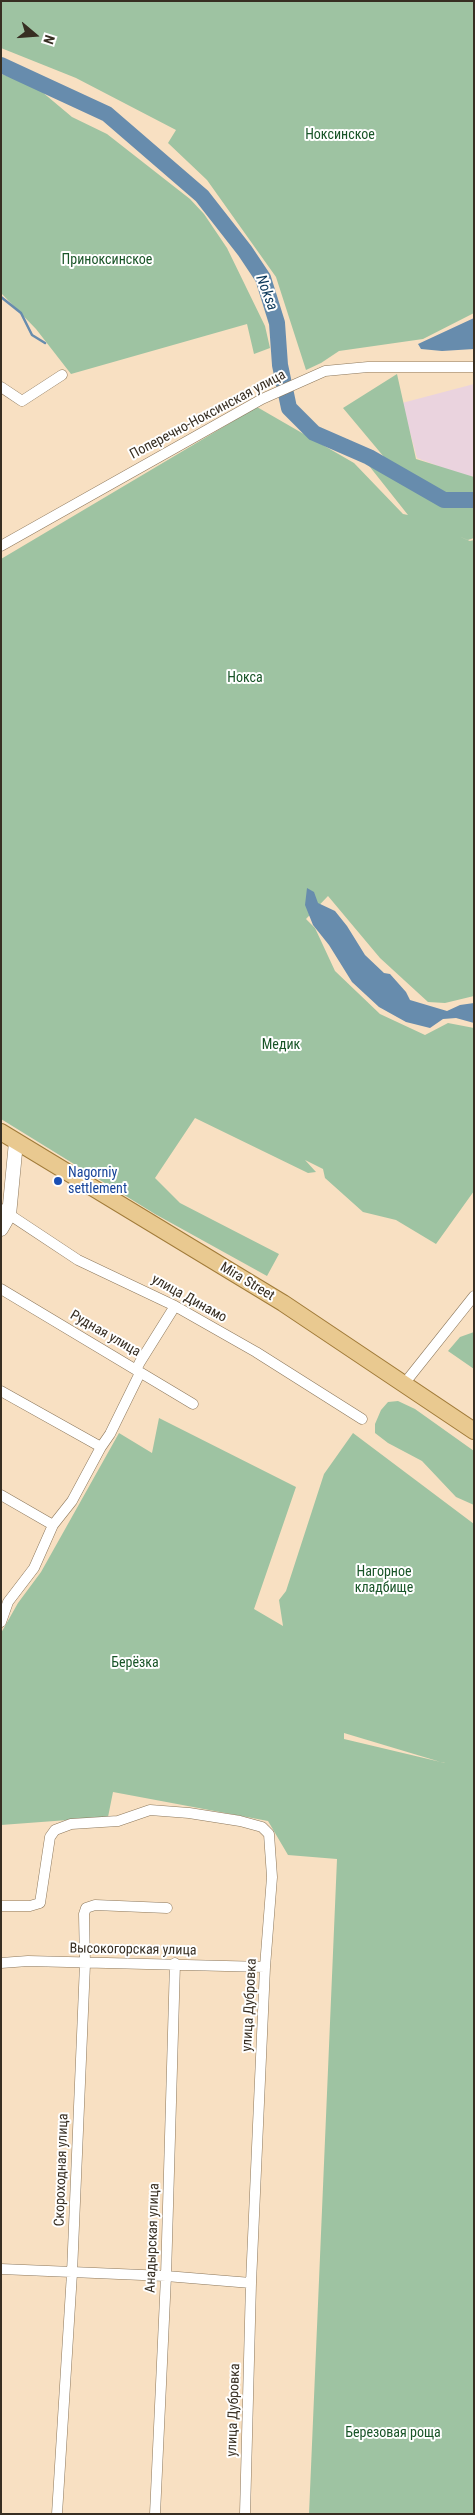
<!DOCTYPE html>
<html>
<head>
<meta charset="utf-8">
<style>
	body { margin:0 }
	#map { position:relative; width:475px; height:2515px; overflow:hidden; background:#f8e0c2; font-family:"Roboto Condensed",sans-serif }
	canvas { display:block }
	.frame { position:absolute; inset:0; border:2px solid #372e22; pointer-events:none }
	.north { position:absolute; left:10px; top:10px; width:50px; height:50px; -webkit-text-stroke:4px #fff; paint-order:stroke; rotate:108deg; font-size:14px; font-weight:700; line-height:20px; text-align:center; color:#372e22 }
	.north::after { content:''; display:block; margin:auto; width:18px; height:22px; background:#372e22; clip-path:polygon(50% 0,100% 100%,50% 72%,0 100%) }
</style>
</head>
<body>
<div id="map">
<canvas width="475" height="2515"></canvas>
<div class="frame"></div>
<div class="north">N</div>
</div>
<script>
const context = document.querySelector('canvas').getContext('2d');
context.lineJoin = 'round';
function fill(path, color) { context.fillStyle = color; context.fill(path, 'evenodd'); }
const shape = rows => new Path2D(rows.map(r => 'M' + r).join(''));
function strokePath(path, color, width, dash) { context.strokeStyle = color; context.lineWidth = width; context.lineCap = dash ? 'butt' : 'round'; context.setLineDash(dash || []); context.stroke(path); }
function label(font, color, halo, rows, align = 'center') {
  context.font = font + ' "Roboto Condensed",sans-serif'; context.lineWidth = 4; context.setLineDash([]); context.textBaseline = 'middle'; context.strokeStyle = halo; context.fillStyle = color; for (const [text, x, y, turn = 0] of rows) {
    context.save(); context.translate(x, y); context.rotate((+turn || 0) * Math.PI / 180); context.textAlign = isNaN(turn) ? turn : align; if (halo) context.strokeText(text, 0, 0); context.fillText(text, 0, 0); context.restore();
  }
}
fill(shape([
	[474,384,474,477,456,473,417,458,402,403]
]), '#ead3de');
fill(shape([
	[1,1,474,1,474,313,423,339,339,351,321,363,306,370,276,277,207,180,168,143,176,130,76,78,1,48],
	[1,74,35,86,72,117,107,134,190,199,204,214,227,248,265,326,270,348,254,354,247,324,71,374,36,329,1,293],
	[397,374,416,459,474,477,474,538,468,540,458,536,470,541,474,540,474,996,445,1003,428,1002,380,958,328,896,306,919,315,928,335,971,380,1014,425,1035,448,1023,474,1028,474,1191,436,1244,396,1220,363,1212,325,1178,323,1169,305,1160,316,1172,308,1173,195,1118,155,1178,180,1203,279,1254,267,1276,155,1214,1,1119,1,559,257,407,354,463,403,514,408,515,366,462,384,457,343,408],
	[474,1332,474,1369,448,1351,460,1337],
	[398,1401,415,1409,474,1451,474,1505,456,1497,422,1461,388,1443,375,1433,375,1424,381,1410,388,1402],
	[159,1418,296,1487,254,1609,283,1626,279,1600,286,1591,324,1474,353,1433,474,1524,474,2514,309,2514,337,1859,288,1855,268,1821,113,1792,108,1817,1,1825,1,1633,18,1603,41,1572,119,1433,152,1453],
	[344,1733,444,1763,445,1763,344,1739]
]), '#9ec3a2');
fill(shape([
	[474,318,474,349,442,351,421,349,418,344],
	[307,888,314,892,318,903,335,911,347,926,365,955,384,973,390,974,406,992,410,1000,447,1011,460,1005,474,1003,474,1023,456,1018,443,1019,430,1028,406,1022,379,1007,352,982,329,945,313,925,305,905]
]), '#678cad');
strokePath(shape([
	[1,297,21,313,32,335,45,343]
]), '#678cad', 2.5);
strokePath(shape([
	[1,65,107,114,202,196,245,251,263,278,277,323,280,365,289,408,314,433,369,457,444,500,474,500]
]), '#678cad', 16);
const street = shape([
	[1,387,22,401,62,375],
	[1,546,262,399,325,371,368,367,474,367],
	[1,1209,78,1260,175,1306,256,1352,362,1419],
	[1,1289,193,1404],
	[404,1384,474,1296],
	[1,1391,101,1447],
	[1,1495,53,1525],
	[1,1622,8,1602,34,1568,53,1525,72,1501,101,1447,110,1434,139,1375,137,1368,140,1362,175,1306],
	[1,1906,30,1906,40,1903,50,1837,55,1830,71,1824,118,1821,150,1810,189,1813,240,1821,262,1827,269,1834,272,1877,265,1967,251,2283,245,2514],
	[1,1963,28,1961,265,1967],
	[1,2269,166,2276,251,2283],
	[57,2514,72,2273,85,1964,84,1914,86,1908,95,1905,167,1908],
	[155,2514,166,2276,175,1963]
]);
const secondary = shape([
	[1,1229,9,1215,16,1142]
]);
const primary = shape([
	[1,1132,283,1303,474,1431]
]);
strokePath(street, '#8c775b', 11);
strokePath(secondary, '#8c775b', 15);
strokePath(primary, '#a17b39', 18);
strokePath(street, '#fff', 10);
strokePath(secondary, '#fff', 14);
strokePath(primary, '#e9c990', 16);
for (const [x, y, r, color] of [
	[58,1181,5,"#1a4fb4"]
]) { const dot = new Path2D(); dot.arc(x, y, r, 0, 2 * Math.PI); context.fillStyle = color; context.fill(dot); strokePath(dot, '#fff', 2); }
label('14px', '#195528', '#fff', [
	["Ноксинское",340,135],
	["Приноксинское",107,260],
	["Нокса",245,678],
	["Медик",281,1045],
	["Нагорное",384,1572],
	["кладбище",384,1588],
	["Берёзка",135,1663],
	["Березовая роща",393,2433]
]);
label('14px', '#372e22', '#fff', [
	["Поперечно-Ноксинская улица",208,415,-28],
	["Mira Street",247,1282,31],
	["улица Динамо",189,1299,29],
	["Рудная улица",105,1334,30],
	["Высокогорская улица",133,1950,1],
	["улица Дубровка",250,2005,-87],
	["Скороходная улица",62,2170,-88],
	["Анадырская улица",153,2238,-88],
	["улица Дубровка",234,2410,-88]
]);
label('14px', '#164399', '#fff', [
	["Nagorniy",68,1173],
	["settlement",68,1189]
], 'left');
label('italic 15px', '#0a3759', '#fff', [
	["Noksa",266,293,69]
]);
</script>
</body>
</html>
